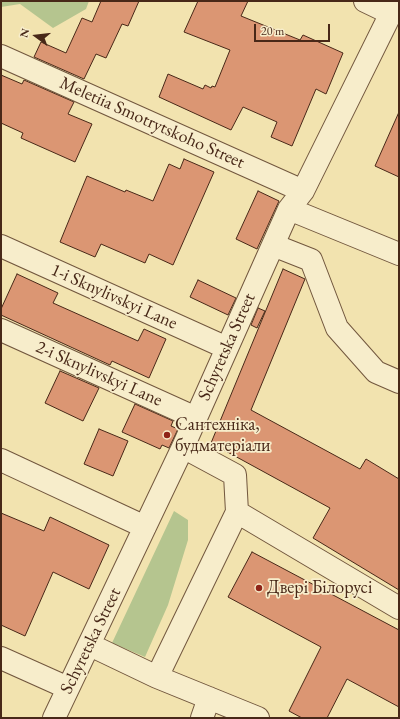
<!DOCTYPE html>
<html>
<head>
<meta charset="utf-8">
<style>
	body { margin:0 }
	#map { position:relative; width:400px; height:719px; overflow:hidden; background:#f2e3af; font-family:"EB Garamond",serif }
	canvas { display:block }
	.frame { position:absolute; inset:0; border:2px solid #482818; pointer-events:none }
	.north { position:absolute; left:16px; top:16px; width:40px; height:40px; -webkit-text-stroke:3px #f7edcb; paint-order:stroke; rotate:285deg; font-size:11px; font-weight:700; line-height:16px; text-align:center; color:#482818 }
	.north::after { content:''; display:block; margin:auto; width:14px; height:18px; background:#482818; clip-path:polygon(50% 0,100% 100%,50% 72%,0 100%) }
	.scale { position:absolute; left:254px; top:24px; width:76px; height:18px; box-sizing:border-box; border:2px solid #482818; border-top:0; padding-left:5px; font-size:12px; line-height:14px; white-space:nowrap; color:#482818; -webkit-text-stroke:3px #f7edcb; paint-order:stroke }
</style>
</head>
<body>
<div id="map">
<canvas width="400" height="719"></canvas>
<div class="frame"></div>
<div class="north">N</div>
<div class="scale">20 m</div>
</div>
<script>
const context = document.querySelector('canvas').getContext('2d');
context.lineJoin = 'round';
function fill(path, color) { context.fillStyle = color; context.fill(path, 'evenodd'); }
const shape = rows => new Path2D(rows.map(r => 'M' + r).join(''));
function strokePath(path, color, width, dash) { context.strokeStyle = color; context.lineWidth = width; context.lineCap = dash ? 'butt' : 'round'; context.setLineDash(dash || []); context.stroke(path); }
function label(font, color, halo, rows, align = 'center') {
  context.font = font + ' "EB Garamond",serif'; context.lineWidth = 3.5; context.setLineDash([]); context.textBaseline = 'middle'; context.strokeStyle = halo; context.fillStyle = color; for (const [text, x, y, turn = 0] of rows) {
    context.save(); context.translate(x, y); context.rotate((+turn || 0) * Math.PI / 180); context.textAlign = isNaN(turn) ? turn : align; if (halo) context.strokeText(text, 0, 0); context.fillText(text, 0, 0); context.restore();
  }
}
fill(shape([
	[1,1,89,1,86,9,53,28,20,4,1,7],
	[174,511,188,520,188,540,168,605,145,657,112,643]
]), '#b5c58f');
const building = shape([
	[101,1,139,1,128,26,122,24,106,58,96,54,84,79,34,57,41,42,66,53,82,18,92,22,101,1],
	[198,1,248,1,241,16,300,40,303,35,343,53,326,94,316,89,292,146,271,137,277,122,243,107,231,130,159,97,168,74,203,89,205,85,211,88,212,86,215,87,230,50,184,32,198,1],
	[1,75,22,84,24,80,74,102,68,114,92,124,75,162,21,138,23,133,1,123,1,75],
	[399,112,399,177,375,166,399,112],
	[184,159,214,172,173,265,149,254,145,263,101,244,95,257,60,242,87,176,125,192,126,190,153,201,169,164,180,169,184,159],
	[258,191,279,201,257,249,236,239,258,191],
	[283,269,305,279,251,410,360,469,366,459,399,479,399,590,313,538,330,508,211,443,283,269],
	[17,274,58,293,53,303,138,341,144,329,166,339,149,378,112,361,110,365,1,315,1,309,17,274],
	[198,280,236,298,228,315,190,297,198,280],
	[258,308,265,311,257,328,251,325,258,308],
	[60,371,99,388,83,421,45,403,60,371],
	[135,404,173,421,171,426,178,429,169,448,162,445,160,449,122,432,135,404],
	[99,429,128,441,113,476,84,464,99,429],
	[1,513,44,531,50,517,109,545,89,589,53,572,25,636,1,625,1,513],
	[252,552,399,630,399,707,347,679,327,718,302,718,289,711,321,647,228,597,252,552]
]);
fill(building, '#db9673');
strokePath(building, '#482818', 1);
const minor = shape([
	[365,1,390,13],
	[1,56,303,191],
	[289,209,399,254],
	[273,245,311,260,337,328,376,372,399,382],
	[1,246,227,348],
	[1,330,196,418],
	[183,447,235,475,237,512],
	[1,460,145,527],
	[90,645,157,677,237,512,399,608],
	[1,658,68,688],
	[157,677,258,718],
	[54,718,183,447,289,209,303,191,397,1],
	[202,718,209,698]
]);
strokePath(minor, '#72573e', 24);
strokePath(minor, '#f7edcb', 22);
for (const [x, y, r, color] of [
	[167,435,4,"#8f2418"],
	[259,588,4,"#8f2418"]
]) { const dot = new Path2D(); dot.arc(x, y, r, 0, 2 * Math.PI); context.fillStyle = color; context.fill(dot); strokePath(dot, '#f7edcb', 1.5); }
label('18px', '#482818', '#f7edcb', [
	["Meletiia Smotrytskoho Street",152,123,24],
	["1-i Sknylivskyi Lane",114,297,24],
	["Schyretska Street",227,347,-66],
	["2-i Sknylivskyi Lane",99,374,24],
	["Schyretska Street",91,641,-64]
]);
label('18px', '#482818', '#f7edcb', [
	["Сантехніка,",175,425],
	["будматеріали",175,446],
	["Двері Білорусі",267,588]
], 'left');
</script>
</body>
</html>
